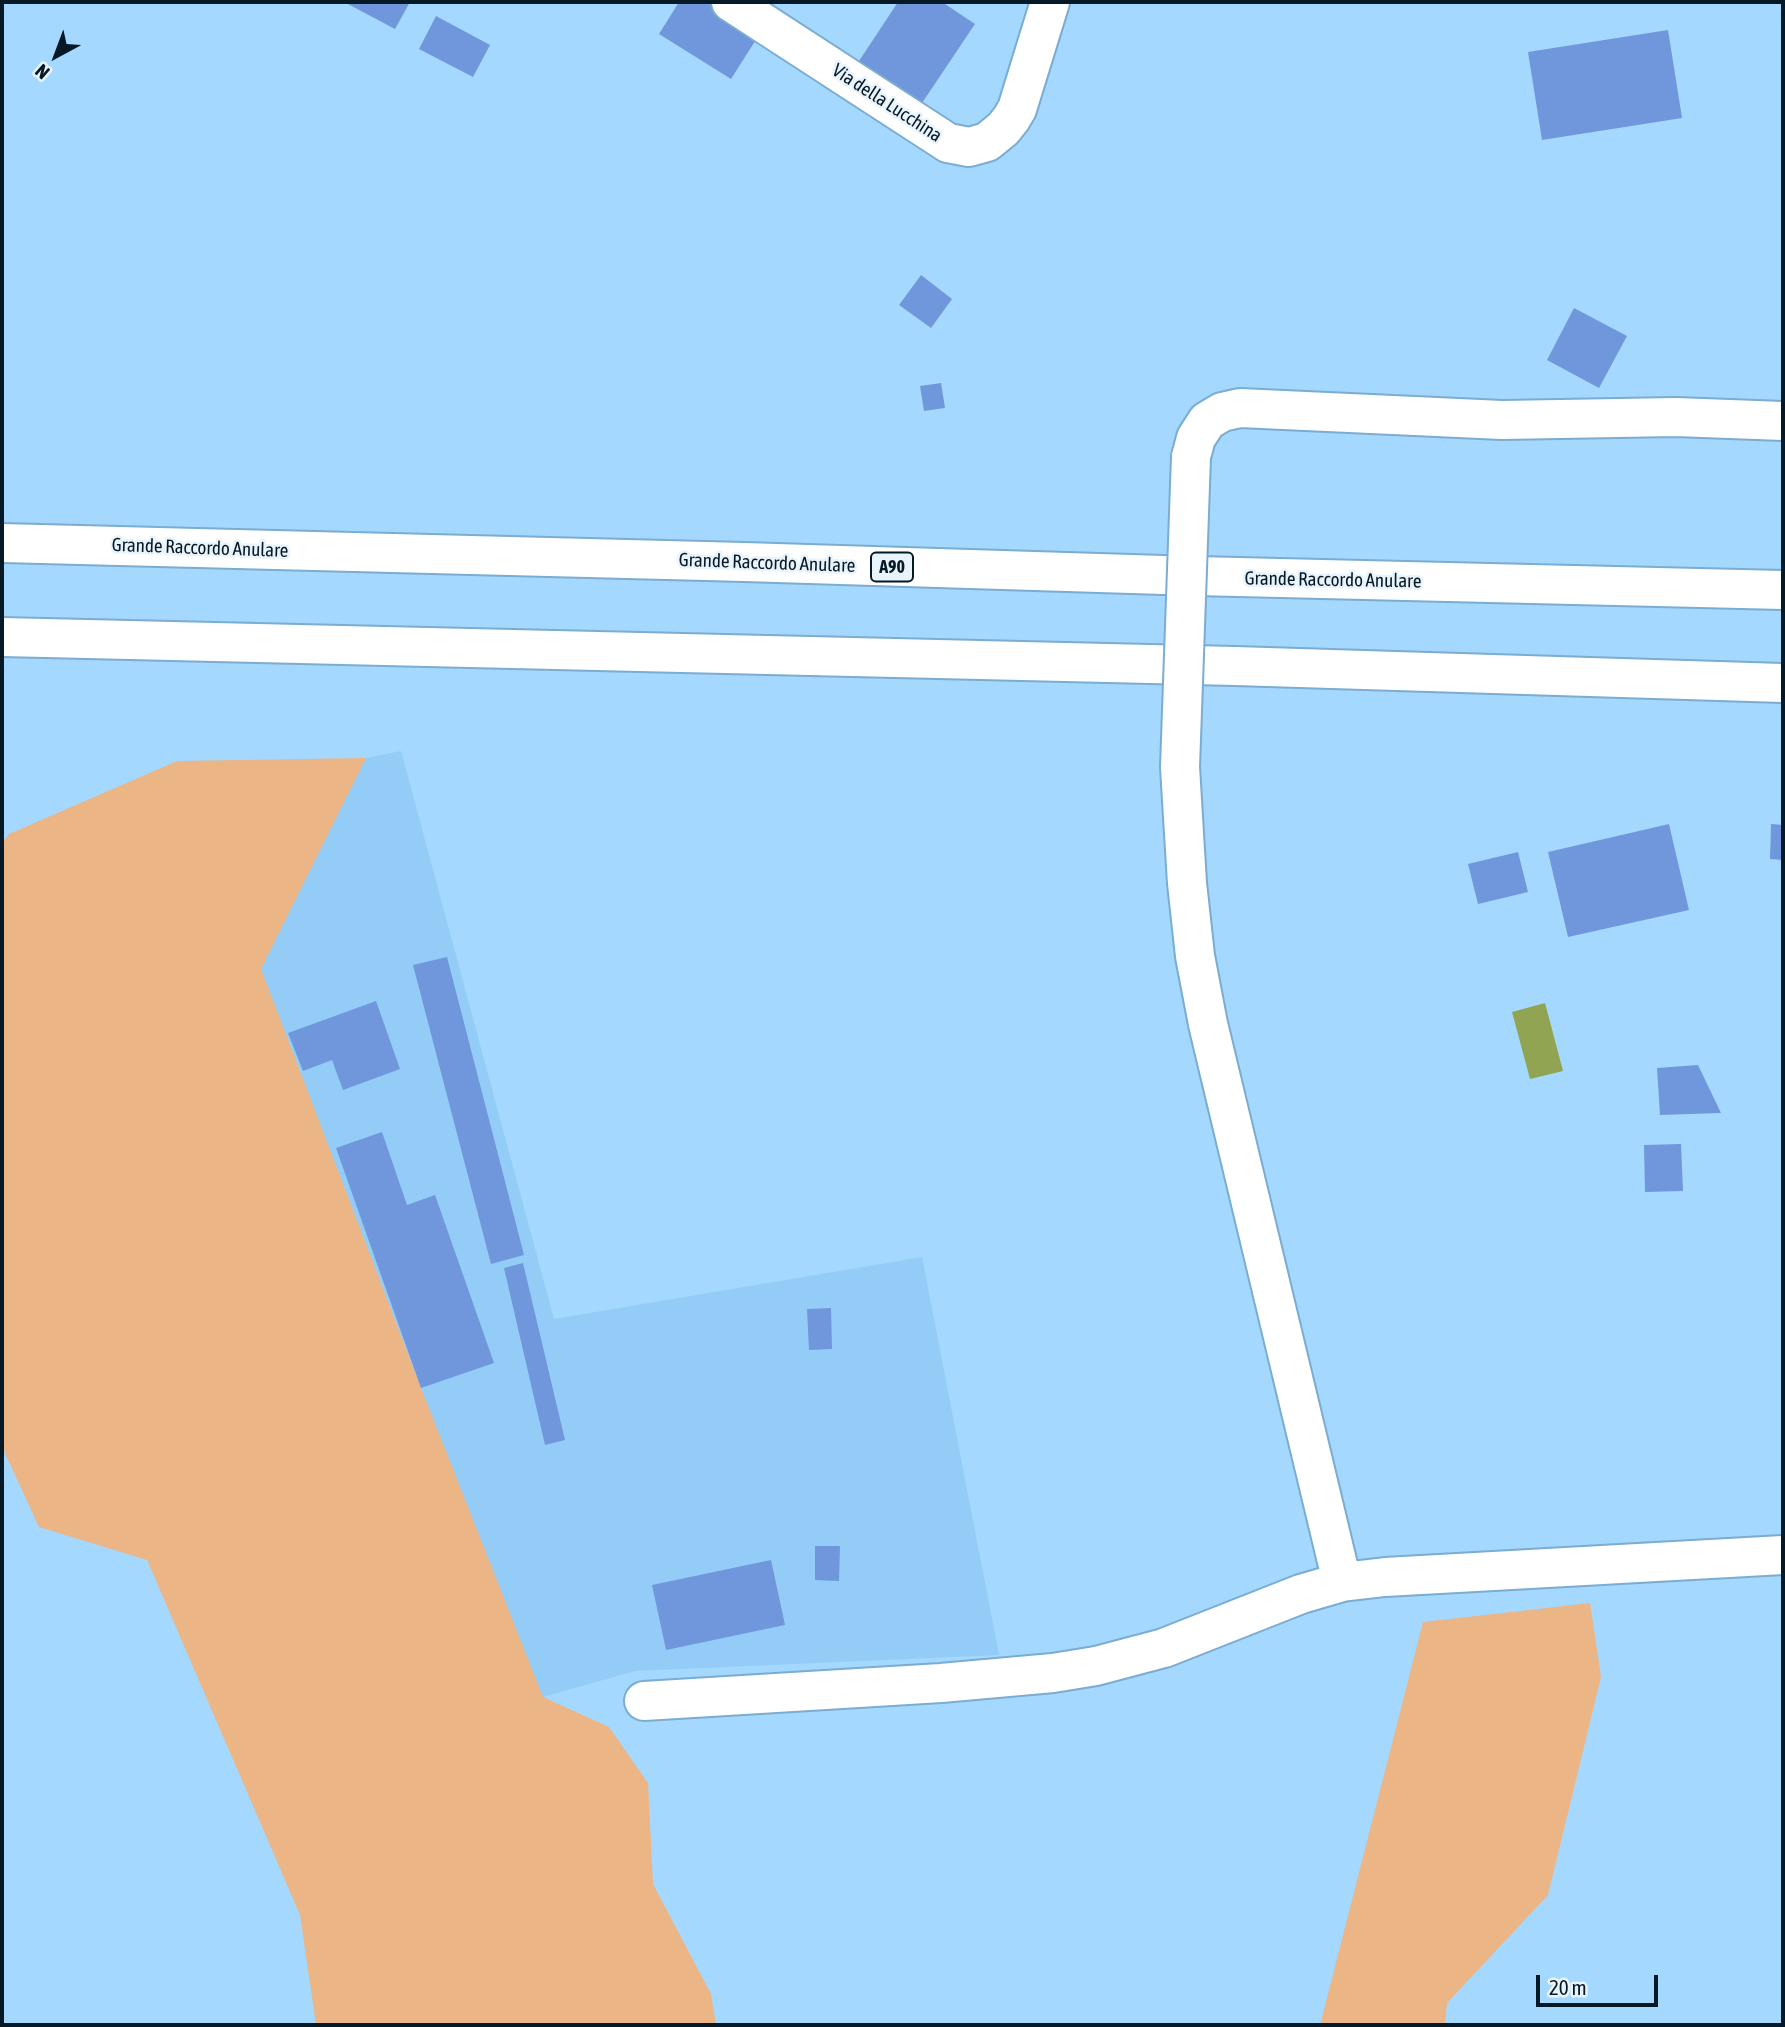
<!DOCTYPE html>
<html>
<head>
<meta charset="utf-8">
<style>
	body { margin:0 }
	#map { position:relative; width:1785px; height:2027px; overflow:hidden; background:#a5d8fe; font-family:"Asap Condensed",sans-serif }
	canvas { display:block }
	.frame { position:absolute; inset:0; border:4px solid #061927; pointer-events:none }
	.north { position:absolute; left:21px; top:21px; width:70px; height:70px; -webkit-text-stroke:5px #e9f3fb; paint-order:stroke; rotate:221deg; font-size:19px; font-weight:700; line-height:28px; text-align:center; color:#061927 }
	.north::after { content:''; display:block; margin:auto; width:24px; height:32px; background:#061927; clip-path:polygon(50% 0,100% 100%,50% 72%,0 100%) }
	.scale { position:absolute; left:1536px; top:1975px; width:122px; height:32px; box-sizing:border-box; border:4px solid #061927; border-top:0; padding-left:9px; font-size:21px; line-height:24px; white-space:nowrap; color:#061927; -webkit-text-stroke:5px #e9f3fb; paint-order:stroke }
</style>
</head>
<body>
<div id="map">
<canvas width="1785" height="2027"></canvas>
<div class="frame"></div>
<div class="north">N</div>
<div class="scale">20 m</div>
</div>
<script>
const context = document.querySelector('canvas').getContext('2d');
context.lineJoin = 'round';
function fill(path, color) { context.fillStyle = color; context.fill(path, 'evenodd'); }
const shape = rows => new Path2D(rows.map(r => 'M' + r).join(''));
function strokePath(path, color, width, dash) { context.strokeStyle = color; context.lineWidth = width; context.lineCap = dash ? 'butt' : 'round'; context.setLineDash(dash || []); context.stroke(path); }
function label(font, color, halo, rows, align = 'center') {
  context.font = font + ' "Asap Condensed",sans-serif'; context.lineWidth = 5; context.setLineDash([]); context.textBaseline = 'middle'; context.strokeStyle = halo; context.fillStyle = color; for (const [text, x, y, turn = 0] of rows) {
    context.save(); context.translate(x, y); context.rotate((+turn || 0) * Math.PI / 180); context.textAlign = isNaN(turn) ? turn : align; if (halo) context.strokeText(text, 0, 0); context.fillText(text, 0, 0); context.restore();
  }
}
fill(shape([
	[401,751,554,1319,922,1257,999,1655,635,1671,543,1697,421,1388,261,969,366,758]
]), '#92ccf7');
fill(shape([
	[366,758,261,969,421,1388,543,1697,609,1727,648,1783,653,1884,711,1994,716,2025,316,2025,300,1915,147,1560,39,1527,2,1447,2,843,9,834,177,761],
	[1590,1603,1601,1677,1548,1895,1447,2003,1445,2025,1320,2025,1423,1622]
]), '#ecb586');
fill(shape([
	[1545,1003,1563,1071,1530,1079,1512,1012]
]), '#90a452');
fill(shape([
	[344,2,410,2,395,29],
	[679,2,708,2,759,35,731,79,659,34],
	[898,2,942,2,975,24,922,103,859,61],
	[436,16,490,45,473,77,419,49],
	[1668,30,1682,118,1542,140,1528,52],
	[921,275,952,299,931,328,899,305],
	[1574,308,1627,336,1599,388,1547,360],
	[941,383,945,408,924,411,920,386],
	[1669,824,1689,910,1568,937,1548,852],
	[1771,824,1783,825,1783,860,1770,859],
	[1518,852,1528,892,1478,904,1468,864],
	[447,957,524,1255,491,1264,413,965],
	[376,1001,400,1069,343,1090,332,1060,303,1071,288,1033],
	[1698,1065,1721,1113,1660,1115,1657,1068],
	[382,1132,407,1205,435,1195,494,1363,421,1388,336,1148],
	[1681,1144,1683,1191,1645,1192,1644,1145],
	[523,1263,565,1440,545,1445,504,1268],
	[831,1308,832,1349,809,1350,807,1309],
	[815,1546,840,1546,839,1581,815,1580],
	[771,1560,785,1625,666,1650,652,1585]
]), '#7097dc');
const minor = shape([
	[731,2,948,143,969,147,987,142,1003,129,1011,119,1017,109,1050,2],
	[1191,457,1196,438,1207,421,1222,412,1240,408,1502,420,1676,417,1783,421],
	[1180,767,1187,883,1195,956,1208,1024,1342,1582,1385,1577,1783,1555],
	[644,1701,941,1683,1053,1673,1096,1666,1164,1648,1301,1594,1342,1582]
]);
const highway = shape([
	[2,543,744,562,1196,576,1783,590],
	[2,637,1235,666,1783,683]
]);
strokePath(minor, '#7bacd1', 42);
strokePath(highway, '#7bacd1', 42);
strokePath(minor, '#fff', 38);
strokePath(highway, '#fff', 38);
const minorBridge = shape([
	[1180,767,1191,457]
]);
strokePath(minorBridge, '#7bacd1', 42, []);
strokePath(minorBridge, '#fff', 38);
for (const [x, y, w] of [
	[892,567,42]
]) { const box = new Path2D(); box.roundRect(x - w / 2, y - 14.5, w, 29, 5); context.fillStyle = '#e9f3fb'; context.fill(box); strokePath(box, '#061927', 2); }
label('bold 18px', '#061927', null, [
	["A90",892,567]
]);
label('19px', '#061927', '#e9f3fb', [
	["Via della Lucchina",887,103,33],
	["Grande Raccordo Anulare",200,548,2],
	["Grande Raccordo Anulare",767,563,2],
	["Grande Raccordo Anulare",1333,580,1]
]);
</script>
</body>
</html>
